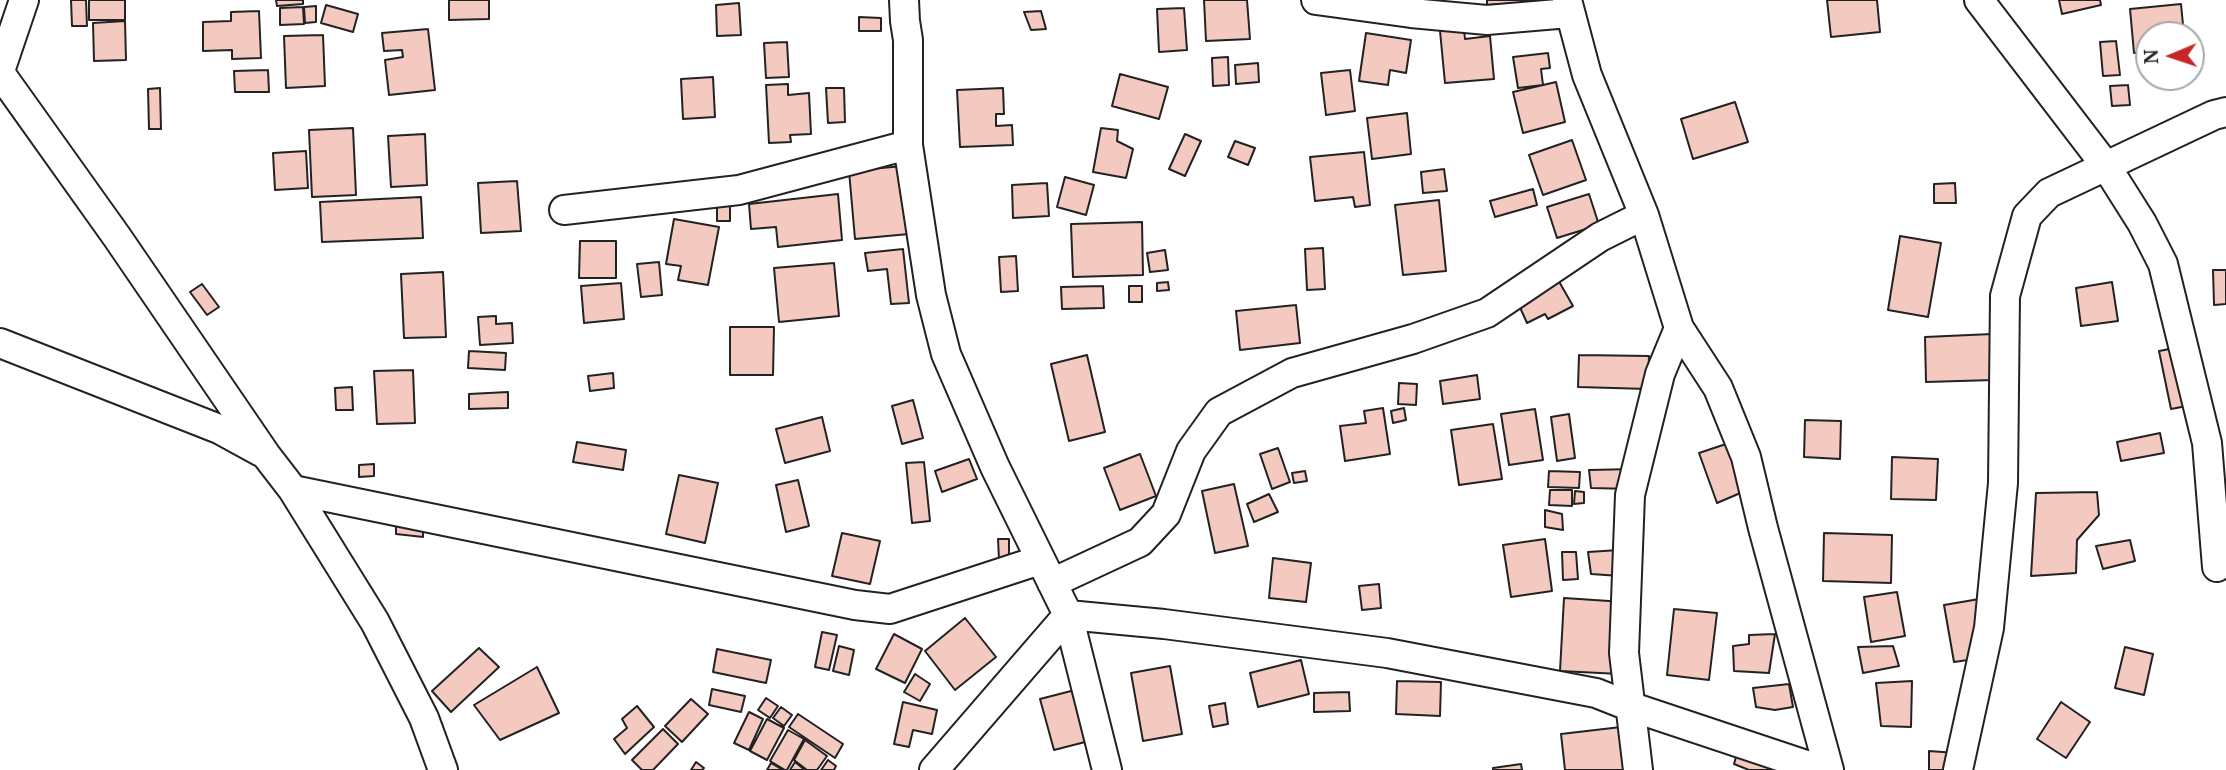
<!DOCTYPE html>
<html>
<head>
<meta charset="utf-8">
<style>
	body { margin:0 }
	#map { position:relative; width:2226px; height:770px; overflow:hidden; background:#fff; font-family:"Noto Serif",serif }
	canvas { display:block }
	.north { position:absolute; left:2135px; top:21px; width:70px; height:70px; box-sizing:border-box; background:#fff; border:2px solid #a7a7a7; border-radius:50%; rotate:268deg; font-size:19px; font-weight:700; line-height:28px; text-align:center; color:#222 }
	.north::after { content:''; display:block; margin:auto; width:24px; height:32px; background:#c62828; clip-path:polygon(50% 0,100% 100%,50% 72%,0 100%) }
</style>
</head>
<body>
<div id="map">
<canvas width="2226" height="770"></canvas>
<div class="north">N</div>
</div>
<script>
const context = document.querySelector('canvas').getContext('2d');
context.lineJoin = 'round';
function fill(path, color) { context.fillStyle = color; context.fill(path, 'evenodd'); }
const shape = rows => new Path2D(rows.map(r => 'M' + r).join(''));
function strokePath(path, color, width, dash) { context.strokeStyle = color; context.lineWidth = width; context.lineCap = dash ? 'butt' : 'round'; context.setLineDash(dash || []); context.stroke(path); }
const building = shape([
	[71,0,86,0,87,26,72,26,71,0],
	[89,0,125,0,125,20,89,20,89,0],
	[276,0,303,0,303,4,277,6,276,0],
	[449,0,489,0,489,19,449,20,449,0],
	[1204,0,1247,0,1250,39,1206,41,1204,0],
	[1487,0,1532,0,1532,2,1487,5,1487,0],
	[1827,0,1877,0,1880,32,1831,37,1827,0],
	[2059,0,2100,0,2101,5,2062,14,2059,0],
	[739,3,741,35,717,36,716,5,739,3],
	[2181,4,2184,35,2149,35,2149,52,2134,53,2130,9,2181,4],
	[326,5,358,14,353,32,321,23,326,5],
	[316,6,316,22,305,23,304,7,316,6],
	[303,7,304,24,280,25,280,8,303,7],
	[1184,8,1187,50,1159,52,1157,9,1184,8],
	[259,11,261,58,232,59,232,50,203,51,203,22,231,21,231,12,259,11],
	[1041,11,1046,29,1031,30,1024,12,1041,11],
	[859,17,881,18,881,31,859,31,859,17],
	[125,21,126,60,94,61,93,23,125,21],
	[428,29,435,90,389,95,385,60,403,57,402,50,384,51,382,33,428,29],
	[1464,30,1465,39,1490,36,1494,79,1445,83,1440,31,1464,30],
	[1366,33,1411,40,1406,73,1390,70,1388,85,1359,81,1366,33],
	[323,35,325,86,286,88,284,36,323,35],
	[2116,41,2120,75,2103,76,2100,42,2116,41],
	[787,42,789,77,766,78,764,43,787,42],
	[1548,53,1550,68,1541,69,1543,85,1518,88,1513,57,1548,53],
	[1228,57,1229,85,1213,86,1212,58,1228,57],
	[1258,63,1259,82,1236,84,1235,65,1258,63],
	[268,70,269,92,235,92,234,71,268,70],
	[1350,70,1355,111,1326,115,1321,73,1350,70],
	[1120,74,1168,87,1159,119,1112,106,1120,74],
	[713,77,715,117,683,119,681,79,713,77],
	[1556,82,1565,122,1523,133,1513,92,1556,82],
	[788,84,788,95,809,93,811,134,790,135,791,142,769,143,766,85,788,84],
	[2128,85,2130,105,2112,106,2110,86,2128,85],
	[160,88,161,129,149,129,148,89,160,88],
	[826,88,844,88,845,122,828,123,826,88],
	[1003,88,1004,114,996,114,996,126,1012,125,1013,145,960,147,957,90,1003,88],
	[1735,102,1748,142,1693,159,1681,119,1735,102],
	[1407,113,1411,154,1372,159,1367,118,1407,113],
	[353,128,356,195,312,197,309,130,353,128],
	[1101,128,1118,130,1117,141,1133,149,1126,178,1093,172,1101,128],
	[425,134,427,185,391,187,388,136,425,134],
	[1185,134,1201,141,1185,176,1169,169,1185,134],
	[1572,140,1586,180,1543,195,1529,155,1572,140],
	[1235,141,1255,148,1248,165,1228,157,1235,141],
	[306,151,308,188,275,190,273,153,306,151],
	[1364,152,1370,205,1355,207,1353,197,1315,201,1310,157,1364,152],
	[903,166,909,234,855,239,849,171,903,166],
	[1444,169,1447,191,1423,193,1421,172,1444,169],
	[1065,177,1094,185,1086,215,1057,207,1065,177],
	[517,181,521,231,481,233,478,183,517,181],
	[1047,183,1049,216,1013,218,1012,185,1047,183],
	[1955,183,1956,203,1934,203,1934,184,1955,183],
	[1533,189,1537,205,1495,217,1490,201,1533,189],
	[838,194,842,240,778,247,776,227,751,229,749,204,838,194],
	[1589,194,1599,225,1557,238,1547,207,1589,194],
	[421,197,423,238,322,242,320,202,421,197],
	[717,200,730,200,730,221,717,221,717,200],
	[1439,200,1446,271,1403,275,1395,205,1439,200],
	[674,219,719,227,708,285,678,280,681,266,666,264,674,219],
	[1142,222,1143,275,1073,277,1071,224,1142,222],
	[1900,236,1941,243,1928,317,1888,310,1900,236],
	[580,241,616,241,616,278,579,278,580,241],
	[1323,248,1325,289,1307,290,1305,249,1323,248],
	[903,249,909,303,891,304,887,269,868,271,865,253,903,249],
	[1165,250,1168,270,1150,272,1147,253,1165,250],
	[1016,256,1018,291,1001,292,999,257,1016,256],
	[659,262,662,295,641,297,637,264,659,262],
	[834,263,839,316,779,322,774,268,834,263],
	[2213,270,2226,270,2226,304,2214,305,2213,270],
	[443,272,446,337,404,338,401,274,443,272],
	[1557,278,1573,306,1548,319,1545,314,1527,323,1518,303,1557,278],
	[1168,282,1169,290,1157,291,1157,283,1168,282],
	[2112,282,2118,321,2081,326,2076,288,2112,282],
	[621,283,624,319,584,323,581,286,621,283],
	[202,284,219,307,207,315,190,292,202,284],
	[1103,286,1104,308,1062,309,1061,287,1103,286],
	[1129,286,1142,286,1142,302,1129,302,1129,286],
	[1296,305,1300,343,1240,350,1236,311,1296,305],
	[496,316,496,324,512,323,513,343,480,345,478,317,496,316],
	[730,327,774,327,773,375,730,375,730,327],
	[1992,334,1993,380,1926,382,1925,337,1992,334],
	[2180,347,2192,405,2171,409,2159,351,2180,347],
	[469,351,506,353,505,370,468,368,469,351],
	[1087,355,1105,432,1069,441,1051,364,1087,355],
	[1579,355,1649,356,1648,389,1578,387,1579,355],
	[413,370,415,423,377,424,374,371,413,370],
	[613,373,614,388,590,391,588,376,613,373],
	[1477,375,1480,399,1443,404,1440,381,1477,375],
	[1399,383,1417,384,1416,405,1398,404,1399,383],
	[352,387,353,410,336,410,335,388,352,387],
	[508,392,508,408,469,409,469,394,508,392],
	[913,400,923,438,902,444,892,406,913,400],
	[1383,408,1390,454,1345,461,1340,426,1366,423,1364,411,1383,408],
	[1404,408,1406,420,1393,423,1391,411,1404,408],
	[1535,409,1543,460,1509,465,1501,414,1535,409],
	[1569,414,1575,458,1557,461,1551,417,1569,414],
	[822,417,830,451,785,463,776,429,822,417],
	[1805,420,1841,421,1840,459,1804,457,1805,420],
	[1493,424,1502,479,1459,485,1451,430,1493,424],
	[2160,433,2164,453,2121,461,2117,442,2160,433],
	[1738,440,1752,488,1717,503,1699,453,1738,440],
	[577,442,626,450,623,470,573,462,577,442],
	[1278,448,1290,482,1272,489,1260,454,1278,448],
	[1140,454,1156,496,1120,510,1104,468,1140,454],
	[1892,457,1938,459,1936,500,1891,499,1892,457],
	[969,459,977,479,942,492,935,471,969,459],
	[924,462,930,521,912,523,906,463,924,462],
	[374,464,374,476,359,477,359,465,374,464],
	[1635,469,1632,489,1591,488,1589,470,1635,469],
	[1305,471,1307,481,1294,483,1292,473,1305,471],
	[1549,471,1580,472,1579,488,1548,487,1549,471],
	[679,475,718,483,705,543,666,534,679,475],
	[798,480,809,526,786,532,776,485,798,480],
	[1234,484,1248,546,1215,553,1202,491,1234,484],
	[1550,490,1572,490,1572,506,1549,505,1550,490],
	[1575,491,1584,492,1584,503,1574,504,1575,491],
	[2097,492,2099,515,2077,540,2076,573,2031,576,2036,493,2097,492],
	[1269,494,1278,512,1254,522,1247,504,1269,494],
	[1545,510,1562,514,1563,530,1545,527,1545,510],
	[396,512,423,517,423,537,396,534,396,512],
	[842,533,880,541,870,584,832,576,842,533],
	[1824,533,1892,535,1891,583,1823,581,1824,533],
	[998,539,1009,539,1009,560,999,560,998,539],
	[1545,539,1552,591,1511,597,1503,545,1545,539],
	[2130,540,2135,561,2103,569,2096,546,2130,540],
	[1619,550,1620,576,1591,574,1588,552,1619,550],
	[1562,552,1576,552,1578,579,1563,580,1562,552],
	[1273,558,1311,563,1306,602,1269,598,1273,558],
	[1379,584,1381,608,1362,610,1359,586,1379,584],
	[1897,592,1905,636,1871,642,1864,597,1897,592],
	[1991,597,1982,658,1954,662,1944,605,1991,597],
	[1564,598,1624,602,1620,674,1560,671,1564,598],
	[1674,609,1717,613,1709,680,1667,675,1674,609],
	[965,618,996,657,955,690,925,651,965,618],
	[822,632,837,635,829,670,815,667,822,632],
	[894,634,922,649,905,683,876,669,894,634],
	[1775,634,1769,673,1734,671,1733,646,1749,644,1749,635,1775,634],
	[839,646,854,650,849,675,833,671,839,646],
	[1893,646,1899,666,1863,673,1858,647,1893,646],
	[2125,647,2153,654,2144,695,2115,688,2125,647],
	[479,648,499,667,451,712,432,691,479,648],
	[717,649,771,660,766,683,713,672,717,649],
	[1301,660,1309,694,1258,707,1250,673,1301,660],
	[1170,666,1182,734,1143,741,1131,673,1170,666],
	[537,667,559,713,500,740,474,705,537,667],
	[915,674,930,684,920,701,904,692,915,674],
	[1397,681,1441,682,1440,716,1396,714,1397,681],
	[1912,681,1911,727,1881,726,1876,683,1912,681],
	[1789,684,1793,707,1775,710,1756,707,1753,688,1789,684],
	[712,689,745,696,741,712,709,705,712,689],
	[1075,690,1089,741,1054,750,1040,699,1075,690],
	[1349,692,1350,711,1314,712,1314,693,1349,692],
	[766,698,778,706,770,718,758,710,766,698],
	[691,699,708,714,682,742,665,726,691,699],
	[903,702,937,710,932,734,913,730,909,747,894,744,903,702],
	[2061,702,2090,722,2066,758,2037,739,2061,702],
	[1225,703,1228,724,1213,727,1209,706,1225,703],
	[637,706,654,727,625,754,614,739,627,728,622,719,637,706],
	[781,707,792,715,784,726,773,718,781,707],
	[749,712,763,719,749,750,734,743,749,712],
	[798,714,843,744,835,758,789,727,798,714],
	[767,719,784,728,767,760,750,751,767,719],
	[1621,727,1626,770,1565,770,1561,734,1621,727],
	[663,729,678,744,653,770,642,770,632,760,663,729],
	[788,730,804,739,787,770,785,770,770,761,788,730],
	[805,740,827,756,817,770,807,770,794,760,805,740],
	[1739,746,1774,758,1769,770,1749,770,1734,764,1739,746],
	[1929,751,1957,753,1952,770,1929,770,1929,751],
	[828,760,836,766,834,770,821,770,828,760],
	[696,762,704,768,702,770,691,770,696,762],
	[795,762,805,770,790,770,795,762],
	[771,763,783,770,767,770,771,763],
	[1521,764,1522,770,1493,770,1493,768,1521,764]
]);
fill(building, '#f3c9c0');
strokePath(building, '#222', 2);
const minor = shape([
	[904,0,905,21,908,40,908,145,931,295,946,354,995,467,1068,615,1107,770],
	[1316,0,1411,13,1487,20,1569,13],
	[1567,0,1587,75,1644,215,1679,328,1718,388,1746,457,1763,528,1829,770],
	[1979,0,2106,166,2142,223,2163,264,2207,443,2217,567],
	[0,71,24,0],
	[0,73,117,237,266,455,293,490,375,622,424,718,443,770],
	[564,210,739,190,908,145],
	[0,343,219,429,261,452],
	[293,490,855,605,890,609,1040,560],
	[1052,583,1140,542,1166,514,1191,451,1219,412,1292,373,1413,339,1487,313,1600,237,1644,215],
	[1068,615,1164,624,1387,653,1596,693,1629,706,1821,770],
	[934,770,1068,615],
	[1638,770,1624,653,1630,495,1660,374,1679,328],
	[1958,770,1989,628,2003,483,2005,296,2027,216,2049,193,2214,115,2226,112]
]);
strokePath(minor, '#222', 32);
strokePath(minor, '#fff', 28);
</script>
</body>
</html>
